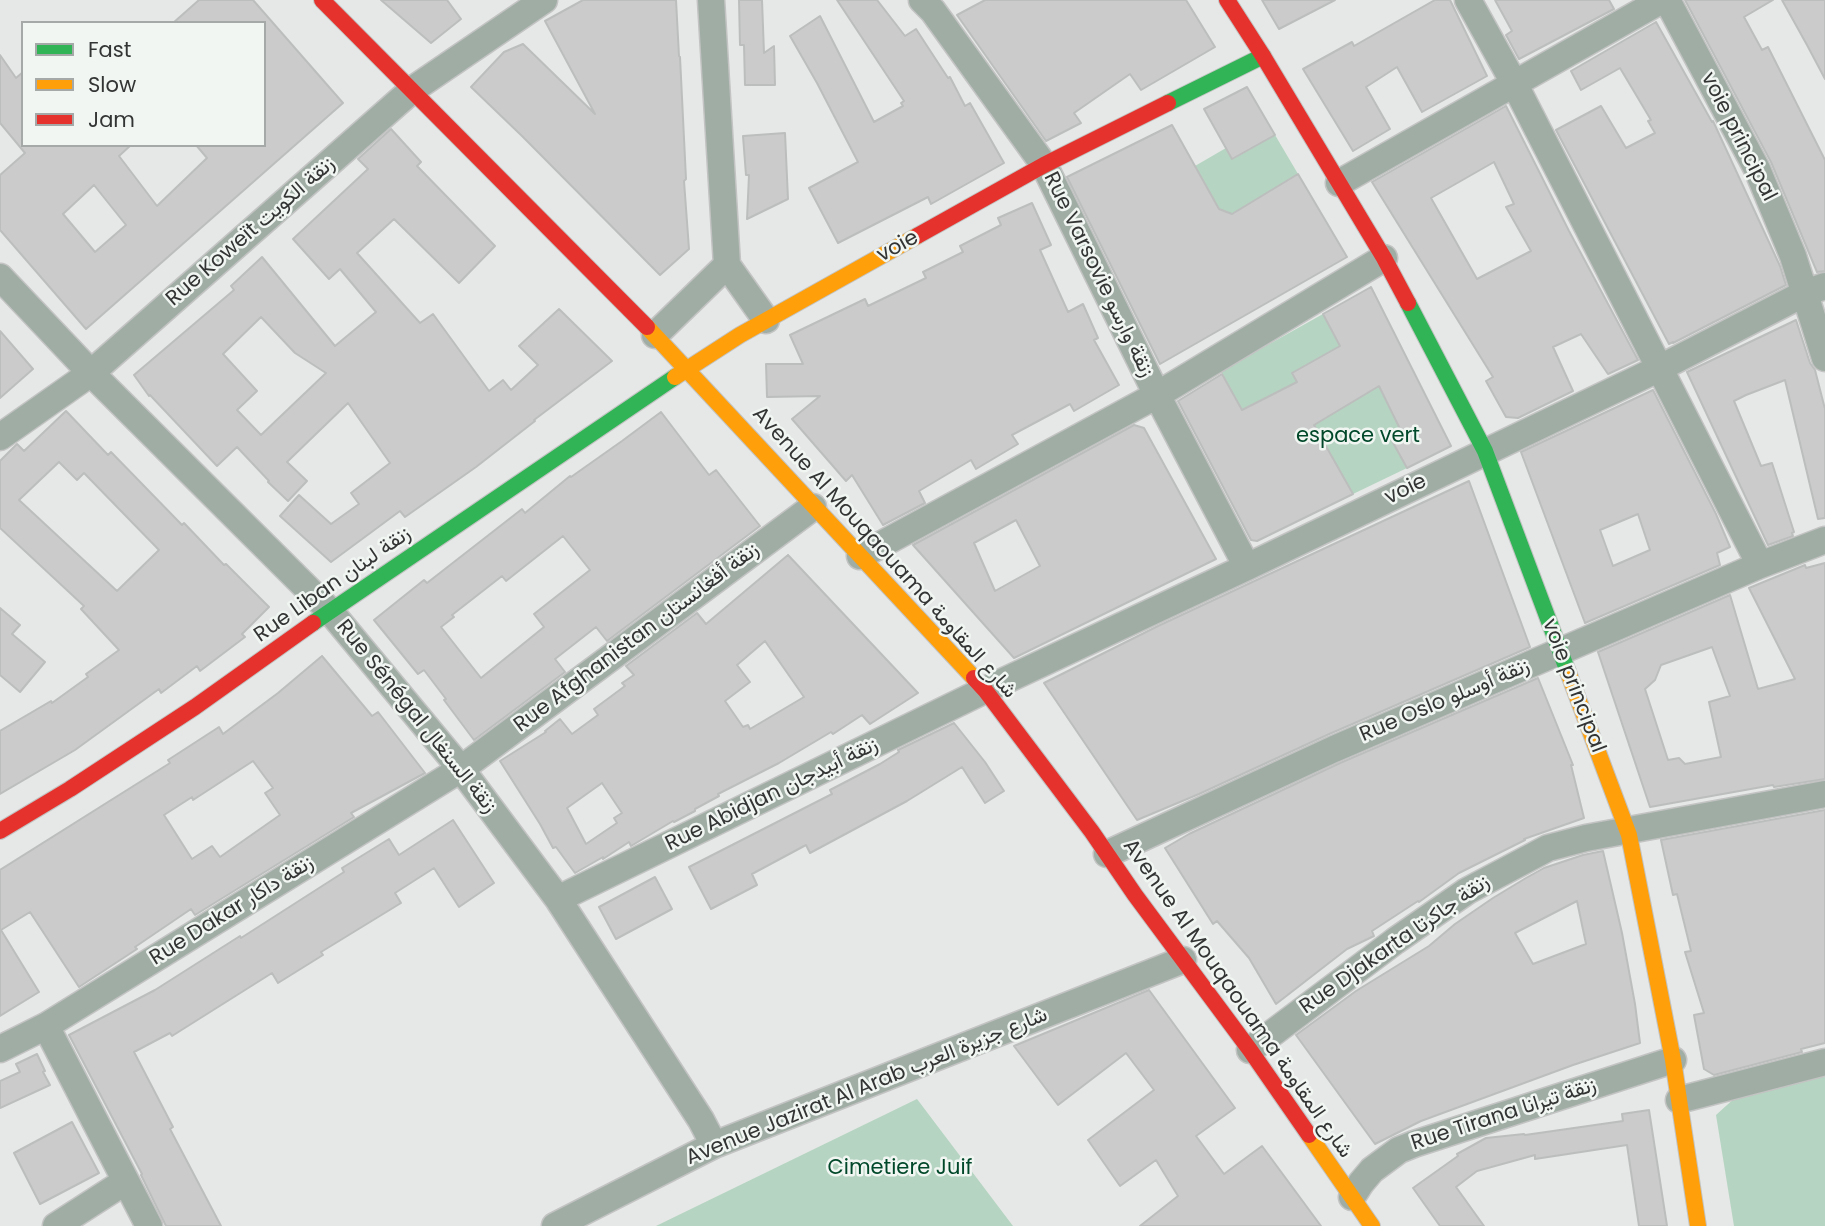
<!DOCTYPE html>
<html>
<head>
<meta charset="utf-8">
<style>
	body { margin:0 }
	#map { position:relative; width:1825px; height:1226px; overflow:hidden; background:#e5e8e6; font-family:Poppins,sans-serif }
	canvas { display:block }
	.legend { position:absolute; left:21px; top:21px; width:245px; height:126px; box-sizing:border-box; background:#f1f6f3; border:2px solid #a5a9a7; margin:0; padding:9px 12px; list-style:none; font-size:21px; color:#333534 }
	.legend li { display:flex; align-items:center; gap:14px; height:35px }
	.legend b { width:35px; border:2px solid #a5a9a7 }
</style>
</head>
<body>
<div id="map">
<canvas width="1825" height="1226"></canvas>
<ul class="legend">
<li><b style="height:9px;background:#30b455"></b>Fast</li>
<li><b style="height:9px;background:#ff9f0a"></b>Slow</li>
<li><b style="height:9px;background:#e5322d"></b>Jam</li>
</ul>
</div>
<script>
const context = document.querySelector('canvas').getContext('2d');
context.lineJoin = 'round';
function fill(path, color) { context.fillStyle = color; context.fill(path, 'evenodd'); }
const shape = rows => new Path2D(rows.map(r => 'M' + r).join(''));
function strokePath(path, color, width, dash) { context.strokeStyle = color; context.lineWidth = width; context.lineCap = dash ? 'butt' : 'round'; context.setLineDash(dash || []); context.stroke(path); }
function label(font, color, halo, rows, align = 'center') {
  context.font = font + ' Poppins,Vazirmatn,sans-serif'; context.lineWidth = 5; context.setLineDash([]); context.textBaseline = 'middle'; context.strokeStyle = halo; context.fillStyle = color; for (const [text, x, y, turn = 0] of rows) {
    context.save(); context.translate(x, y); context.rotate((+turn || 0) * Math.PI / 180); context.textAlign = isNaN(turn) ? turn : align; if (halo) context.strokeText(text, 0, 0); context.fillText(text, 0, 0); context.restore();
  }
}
fill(shape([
	[1275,135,1298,174,1225,219,1195,166,1226,148,1233,159],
	[1323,314,1340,346,1292,373,1297,382,1242,410,1221,371],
	[1379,386,1402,433,1391,439,1407,468,1353,494,1314,425],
	[1825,1074,1825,1226,1734,1226,1716,1115,1737,1096],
	[917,1099,1013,1226,656,1226]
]), '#b5d4c1');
const building = shape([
	[199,0,253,0,343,103,86,329,0,230,0,175,25,153,0,123,0,55,16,78,23,72,23,145,131,145,119,156,157,206,207,158,196,145,264,145,264,23,173,23,199,0],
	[94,185,126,225,95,252,63,214,94,185],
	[381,0,447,0,461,19,431,43,381,0],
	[583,0,676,0,679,56,680,57,686,179,684,181,689,249,660,275,522,136,471,87,504,52,523,44,595,114,545,21,583,0],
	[739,0,762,0,764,53,774,46,775,85,745,85,744,45,740,45,739,0],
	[837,0,877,0,905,36,916,29,948,78,950,77,965,106,970,103,1004,163,931,204,928,197,838,243,809,188,858,162,817,83,790,36,820,16,874,122,903,106,901,103,904,101,837,0],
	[985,0,1186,0,1215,47,1141,90,1130,74,1074,113,1081,123,1046,141,957,15,985,0],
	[1262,0,1335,0,1279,29,1262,0],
	[1435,0,1450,0,1487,76,1422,112,1397,67,1366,87,1390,129,1353,151,1303,69,1352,42,1354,46,1435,0],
	[1495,0,1609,0,1614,9,1519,59,1506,35,1512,31,1495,0],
	[1685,0,1773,0,1744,17,1762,50,1768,47,1825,160,1825,271,1817,272,1771,162,1685,0],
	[1782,0,1825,0,1825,79,1807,45,1782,0],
	[1656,22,1712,122,1713,121,1780,266,1786,285,1673,343,1673,342,1669,344,1556,130,1601,106,1626,148,1655,133,1648,121,1651,120,1620,68,1581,90,1571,71,1656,22],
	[1247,87,1275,135,1232,159,1204,109,1247,87],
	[1506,106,1569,231,1638,360,1608,374,1581,334,1553,347,1573,391,1518,418,1506,417,1486,381,1493,377,1372,182,1506,106],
	[1494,162,1514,204,1506,207,1531,251,1477,279,1431,198,1494,162],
	[1172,125,1219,209,1232,214,1298,174,1347,257,1160,364,1067,177,1172,125],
	[391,129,421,162,417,166,495,246,459,283,394,219,357,253,420,323,433,314,489,391,503,380,511,390,538,365,519,346,559,309,612,361,534,420,535,421,476,467,405,517,400,511,331,562,280,516,299,495,331,524,359,504,351,493,390,463,348,403,287,462,307,481,288,501,268,482,269,481,237,447,217,466,150,395,149,396,134,375,234,290,231,286,262,257,335,346,376,312,340,269,329,279,293,239,368,169,358,159,391,129],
	[261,317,295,353,326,373,261,435,237,410,257,391,223,354,261,317],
	[785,133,788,199,747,219,749,175,746,175,743,136,785,133],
	[1032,203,1051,245,1040,250,1068,312,1083,304,1098,338,1094,340,1119,385,1074,411,1070,404,1012,435,1018,444,976,469,971,460,919,491,925,503,883,525,852,475,846,481,792,419,820,396,767,397,766,364,803,364,790,335,865,299,868,306,926,278,923,272,963,252,960,246,1001,225,998,218,1032,203],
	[1371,287,1451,446,1407,468,1391,439,1402,433,1379,386,1314,425,1353,494,1257,541,1251,540,1178,401,1222,374,1242,410,1297,382,1292,373,1340,346,1323,314,1371,287],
	[1796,320,1810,363,1815,370,1825,409,1825,518,1818,519,1785,380,1746,395,1734,401,1761,466,1772,463,1794,532,1792,533,1793,536,1768,545,1687,372,1796,320],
	[0,331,33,369,0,398,0,331],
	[1653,390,1716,514,1730,547,1717,553,1720,565,1585,623,1521,452,1653,390],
	[1638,514,1650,550,1613,566,1600,530,1638,514],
	[66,411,108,455,111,452,182,525,184,523,224,565,226,564,269,607,242,634,245,637,200,671,197,666,161,693,159,689,75,750,0,794,0,731,51,701,52,703,88,677,86,674,119,650,81,609,84,606,0,528,0,461,17,444,24,451,66,411],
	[59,462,77,480,84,473,159,550,117,591,19,500,59,462],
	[661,412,709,475,716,470,760,526,607,641,596,627,555,659,565,672,474,740,444,700,446,699,424,670,418,674,374,620,424,580,427,583,522,509,525,513,570,476,571,477,622,441,661,412],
	[563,536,590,570,534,614,544,627,481,678,441,627,454,617,452,615,502,576,506,581,563,536],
	[1134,425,1144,428,1216,559,1014,658,913,545,1134,425],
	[1016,520,1040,566,995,591,974,543,1016,520],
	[1469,481,1530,647,1327,735,1199,794,1137,820,1044,683,1158,626,1469,481],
	[788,555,918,693,870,724,862,715,833,734,831,732,779,763,718,794,719,796,695,809,695,811,674,822,673,821,631,846,629,842,603,859,603,857,575,873,556,847,553,848,540,824,500,761,546,732,545,731,560,719,572,734,598,715,594,709,625,686,622,683,634,675,626,666,697,613,706,624,788,555],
	[765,641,804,697,750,729,748,725,743,727,725,701,750,682,737,665,765,641],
	[602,783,622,813,614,818,617,823,586,844,567,808,602,783],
	[1825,563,1825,779,1774,787,1773,785,1650,807,1598,652,1730,595,1758,689,1795,679,1749,588,1805,565,1806,568,1825,563],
	[1712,647,1730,696,1709,702,1721,757,1685,764,1679,758,1668,760,1645,689,1655,680,1661,665,1712,647],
	[0,608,20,625,12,634,45,662,20,692,0,675,0,608],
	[322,656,372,716,378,712,425,773,351,813,354,817,195,915,191,909,135,947,137,949,79,987,30,912,1,930,39,992,0,1016,0,870,170,763,168,760,219,727,223,734,278,693,322,656],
	[253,761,273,788,265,793,280,815,220,857,212,846,192,859,164,815,192,797,193,800,253,761],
	[1538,678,1573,765,1571,765,1584,818,1524,839,1525,840,1459,873,1419,902,1418,901,1372,931,1374,936,1347,949,1276,1004,1249,958,1217,921,1213,924,1165,848,1189,834,1340,763,1538,678],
	[954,723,985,762,1004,791,985,803,962,767,907,801,810,853,806,845,752,874,757,885,711,909,689,867,832,794,830,790,880,764,899,752,898,750,954,723],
	[1825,810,1825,1043,1801,1049,1802,1052,1714,1075,1704,1069,1694,1015,1704,1013,1685,952,1691,951,1677,894,1673,895,1661,840,1825,810],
	[453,820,494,883,459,907,434,868,395,893,401,903,321,952,323,955,278,983,272,973,172,1036,170,1033,134,1052,173,1127,170,1129,221,1226,166,1226,141,1175,142,1174,69,1035,155,990,240,936,241,938,344,872,342,868,389,839,399,855,453,820],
	[1603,851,1622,933,1635,1004,1640,1043,1573,1065,1421,1121,1375,1144,1296,1035,1356,991,1429,946,1455,924,1493,898,1526,878,1544,868,1583,855,1603,851],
	[1577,901,1586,944,1533,964,1515,933,1577,901],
	[655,877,672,909,616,939,599,907,655,877],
	[1149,990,1235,1108,1196,1136,1224,1174,1262,1146,1321,1226,1140,1226,1178,1196,1156,1160,1120,1186,1088,1140,1154,1090,1126,1053,1058,1105,1014,1046,1149,990],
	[37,1054,45,1071,43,1072,50,1085,0,1108,0,1081,20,1072,16,1064,37,1054],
	[1649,1110,1667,1226,1639,1226,1627,1145,1535,1159,1535,1155,1477,1171,1456,1187,1484,1226,1440,1226,1413,1188,1458,1156,1457,1154,1486,1138,1524,1134,1525,1135,1623,1121,1622,1114,1649,1110],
	[72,1122,99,1173,40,1204,14,1153,72,1122]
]);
fill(building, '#cacbca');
strokePath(building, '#bcbebd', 2);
const street = shape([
	[711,0,727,265],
	[922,0,933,11,1044,165,1157,395,1247,567],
	[1468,0,1514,83,1760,565],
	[1667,0,1757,169,1793,256,1825,358],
	[1339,183,1662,0],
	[727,265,766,320],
	[0,277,91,373,330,611,461,769,558,899,701,1120,714,1145],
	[655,335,727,265],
	[0,437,91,373,412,90,544,0],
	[860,556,1157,395,1384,258],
	[1107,854,1334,749,1760,565,1825,540],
	[558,899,985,690,1247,567,1660,368,1805,293,1825,286],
	[46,1026,149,1226],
	[0,1049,46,1026,461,769,813,507],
	[1250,1050,1395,941,1467,891,1548,848,1586,838,1825,794],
	[1679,1100,1825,1062],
	[1352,1197,1361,1183,1372,1170,1399,1150,1414,1144,1673,1060],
	[56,1226,126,1181],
	[555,1226,714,1145,1183,960]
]);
const fast = shape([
	[1168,103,1263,56],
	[1408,303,1485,451,1568,672],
	[313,623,675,377]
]);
const slow = shape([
	[647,327,974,678],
	[675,377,740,335,917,236],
	[1568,672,1629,835,1673,1060,1698,1226],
	[1309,1135,1372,1226]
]);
const jam = shape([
	[322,0,647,327],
	[1227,0,1263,56,1384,258,1408,303],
	[917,236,1044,165,1168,103],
	[974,678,985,690,1092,832,1135,895,1250,1050,1309,1135],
	[0,831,70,789,195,707,313,623]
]);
strokePath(street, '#c2c3c2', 29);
strokePath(fast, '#c2c3c2', 18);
strokePath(slow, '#c2c3c2', 18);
strokePath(jam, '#c2c3c2', 18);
strokePath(street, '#9fada5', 26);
strokePath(fast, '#30b455', 16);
strokePath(slow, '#ff9f0a', 16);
strokePath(jam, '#e5322d', 16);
label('21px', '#333534', '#f1f6f3', [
	["voie principal",1738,137,63],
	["Rue Koweït زنقة الكويت",251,232,-41],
	["voie",898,247,-29],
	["Rue Varsovie زنقة وارسو",1098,275,64],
	["voie",1406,490,-26],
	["Avenue Al Mouqaouama شارع المقاومة",884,553,48],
	["Rue Liban زنقة لبنان",333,585,-35],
	["Rue Afghanistan زنقة أفغانستان",637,638,-37],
	["voie principal",1573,686,69],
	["Rue Oslo زنقة أوسلو",1445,701,-23],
	["Rue Sénégal زنقة السنغال",416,717,51],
	["Rue Abidjan زنقة أبيدجان",772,795,-26],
	["Rue Dakar زنقة داكار",232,911,-32],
	["Rue Djakarta زنقة جاكرتا",1395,945,-35],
	["Avenue Al Mouqaouama شارع المقاومة",1237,999,55],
	["Avenue Jazirat Al Arab شارع جزيرة العرب",867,1087,-22],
	["Rue Tirana زنقة تيرانا",1504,1115,-18]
]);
label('21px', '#004829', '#f1f6f3', [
	["espace vert",1358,437],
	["Cimetiere Juif",900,1169]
]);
</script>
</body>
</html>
